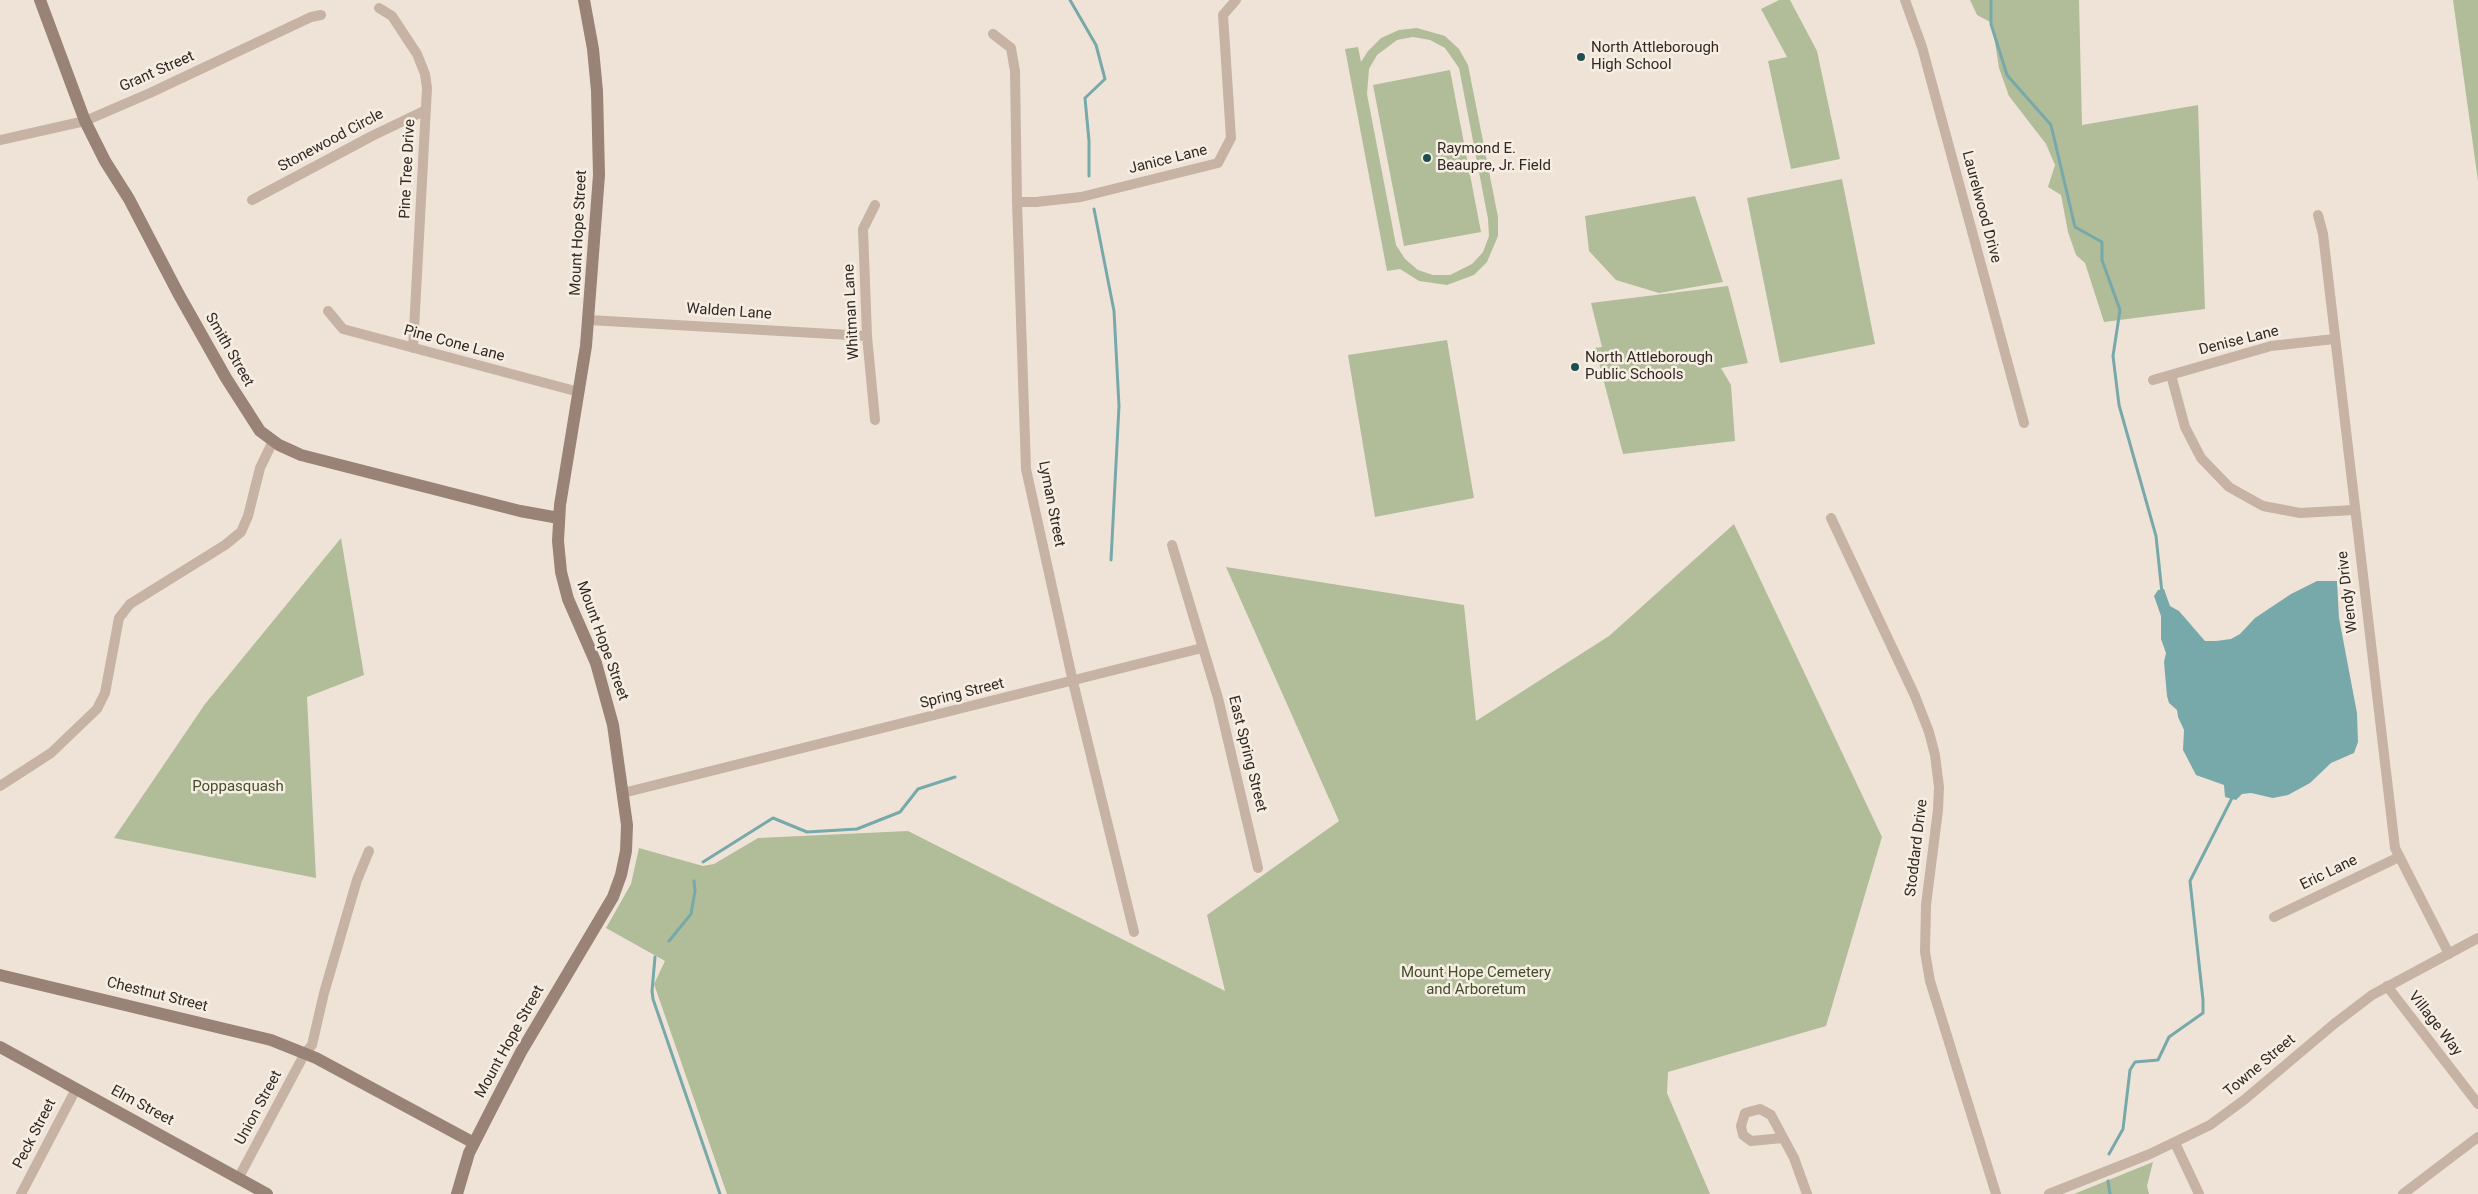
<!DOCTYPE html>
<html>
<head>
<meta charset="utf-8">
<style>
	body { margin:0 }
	canvas { display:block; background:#efe3d7 }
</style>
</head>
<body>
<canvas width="2478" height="1194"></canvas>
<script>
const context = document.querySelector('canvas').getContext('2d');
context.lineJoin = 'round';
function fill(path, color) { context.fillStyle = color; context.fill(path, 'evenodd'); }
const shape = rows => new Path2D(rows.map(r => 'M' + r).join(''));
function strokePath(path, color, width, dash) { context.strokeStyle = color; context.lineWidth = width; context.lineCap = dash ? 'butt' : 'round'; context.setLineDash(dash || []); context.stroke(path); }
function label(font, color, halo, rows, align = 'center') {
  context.font = font + ' Roboto,sans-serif'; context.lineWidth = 5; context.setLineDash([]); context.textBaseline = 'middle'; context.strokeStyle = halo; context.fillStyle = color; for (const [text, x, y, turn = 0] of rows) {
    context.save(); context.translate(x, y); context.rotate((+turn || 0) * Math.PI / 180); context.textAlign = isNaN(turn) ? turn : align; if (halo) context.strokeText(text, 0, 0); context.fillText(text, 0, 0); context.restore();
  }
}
fill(shape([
	[1779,0,1790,0,1817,51,1840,159,1791,169,1768,61,1787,57,1761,9],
	[1970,0,2079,0,2082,125,2198,105,2205,309,2104,322,2085,263,2076,255,2068,232,2061,195,2048,187,2055,165,2046,144,2009,96,1999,68,1992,23,1977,15],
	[2453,0,2478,0,2478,181],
	[1417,28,1445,36,1459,49,1468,65,1498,217,1498,236,1487,262,1474,275,1447,285,1419,281,1400,269,1387,271,1345,49,1358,47,1361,62,1368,51,1381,38,1399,30],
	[1413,37,1430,40,1445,48,1459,68,1488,219,1489,236,1483,252,1472,264,1450,275,1433,275,1418,270,1405,259,1396,245,1367,94,1369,69,1377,55,1397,40],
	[1450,70,1481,232,1404,246,1373,85],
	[1842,179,1875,344,1780,363,1747,198],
	[1695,196,1723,282,1659,293,1616,280,1589,251,1585,216],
	[1728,286,1748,363,1721,368,1731,385,1735,441,1623,454,1595,348,1602,347,1591,303],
	[1447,340,1474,498,1375,517,1348,355],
	[1734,524,1882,837,1826,1026,1668,1072,1667,1093,1710,1194,727,1194,654,984,665,961,606,928,631,884,639,848,703,866,714,864,758,838,908,831,1225,991,1207,915,1339,821,1226,567,1464,605,1476,721,1609,636],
	[341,538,364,675,307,697,316,878,114,838,205,704],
	[2153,1162,2147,1186,2149,1194,2074,1194]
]), '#b1bd99');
fill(shape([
	[2317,581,2337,581,2339,618,2357,713,2358,742,2354,753,2331,763,2310,783,2288,795,2273,798,2251,793,2242,794,2236,800,2225,797,2224,785,2196,775,2183,750,2184,730,2178,717,2177,710,2169,703,2167,696,2164,662,2166,653,2161,639,2161,616,2154,596,2158,590,2164,589,2170,606,2179,611,2205,641,2216,641,2231,639,2240,634,2255,618,2291,594]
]), '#78a9aa');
strokePath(shape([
	[1070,0,1096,45,1105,79,1085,98,1089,141,1089,176],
	[1991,0,1991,24,2007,75,2051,125,2075,227,2102,242,2102,260,2120,310,2113,356,2119,405,2156,536,2162,593],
	[1094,209,1114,311,1119,406,1111,560],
	[703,862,773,818,807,832,857,829,900,812,918,789,955,777],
	[669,941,691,914,695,891,694,881],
	[655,957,652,991,653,999,720,1194],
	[2109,1154,2123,1129,2130,1070,2135,1062,2158,1060,2169,1037,2203,1013,2203,1000,2190,881,2233,796],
	[2108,1181,2110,1194]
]), '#78a9aa', 3);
strokePath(shape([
	[1905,0,1922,47,2024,423],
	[379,8,392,16,417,54,425,74,427,88,413,348],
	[993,34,1011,48,1015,71,1017,202,1026,469,1073,682,1134,932],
	[0,140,85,121,150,93,311,17,321,15],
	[252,200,372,136,426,110],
	[1017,202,1036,202,1081,197,1218,163,1231,138,1223,15,1236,0],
	[875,205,863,229,867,336,875,420],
	[2318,215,2323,234,2395,848,2449,954],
	[328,311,343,329,579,392],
	[589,320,867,336],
	[2171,375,2185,427,2201,458,2229,487,2263,506,2300,513,2354,510],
	[2153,380,2271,346,2334,339],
	[1831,518,1915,696,1929,732,1935,755,1939,787,1938,810,1926,905,1925,952,1930,981,1996,1194],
	[1172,545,1218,698,1258,868],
	[0,786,51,753,97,709,105,693,119,618,130,604,225,545,241,532,248,516,260,468,273,441],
	[623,793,1202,648],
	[2274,917,2399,857],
	[2387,986,2478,1104],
	[1783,1138,1751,1141,1743,1135,1741,1126,1745,1113,1760,1109,1771,1115,1794,1158,1807,1194],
	[2175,1143,2199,1194],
	[239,1177,305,1053,312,1045,324,993,357,880,369,851],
	[21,1194,76,1089],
	[2049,1194,2150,1154,2210,1125,2244,1100,2334,1024,2372,995,2478,938],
	[2403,1194,2478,1137]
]), '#c6b3a4', 10);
strokePath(shape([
	[40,0,85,121,105,161,129,199,178,293,226,378,260,431,279,445,301,455,520,511,559,518],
	[0,975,271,1040,316,1058,474,1143],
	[0,1047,267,1194],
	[457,1194,469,1153,494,1104,521,1052,613,897,621,875,626,851,627,825,613,725,596,663,568,599,561,572,558,541,560,505,586,346,599,175,597,91,593,49,584,0]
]), '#998276', 12);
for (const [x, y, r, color] of [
	[1581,57,5,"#1e4e51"],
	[1427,158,5,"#1e4e51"],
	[1575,367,5,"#1e4e51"]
]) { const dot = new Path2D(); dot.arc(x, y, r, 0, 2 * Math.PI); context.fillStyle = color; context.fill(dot); strokePath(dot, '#f7eee3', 2); }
label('15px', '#322925', '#f7eee3', [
	["North Attleborough",1591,48],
	["High School",1591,65],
	["Raymond E.",1437,149],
	["Beaupre, Jr. Field",1437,166],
	["North Attleborough",1585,358],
	["Public Schools",1585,375]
], 'left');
label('15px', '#322925', '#f7eee3', [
	["Grant Street",157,72,-24],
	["Stonewood Circle",331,141,-28],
	["Janice Lane",1168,160,-14],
	["Pine Tree Drive",408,169,-87],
	["Laurelwood Drive",1981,207,75],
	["Mount Hope Street",579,233,-87],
	["Walden Lane",729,312,4],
	["Whitman Lane",852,312,-93],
	["Denise Lane",2239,341,-14],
	["Pine Cone Lane",454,344,15],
	["Smith Street",229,350,60],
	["Lyman Street",1051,504,79],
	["Wendy Drive",2348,592,-97],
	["Mount Hope Street",602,641,70],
	["Spring Street",962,694,-14],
	["East Spring Street",1247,754,76],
	["Stoddard Drive",1917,848,-83],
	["Eric Lane",2329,873,-26],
	["Chestnut Street",157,995,14],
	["Village Way",2435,1024,52],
	["Mount Hope Street",510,1042,-61],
	["Towne Street",2260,1066,-40],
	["Elm Street",142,1106,28],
	["Union Street",259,1108,-62],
	["Peck Street",35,1134,-63]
]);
label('15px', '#424f2b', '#f7eee3', [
	["Poppasquash",238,787],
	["Mount Hope Cemetery",1476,973],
	["and Arboretum",1476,990]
]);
</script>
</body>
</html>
